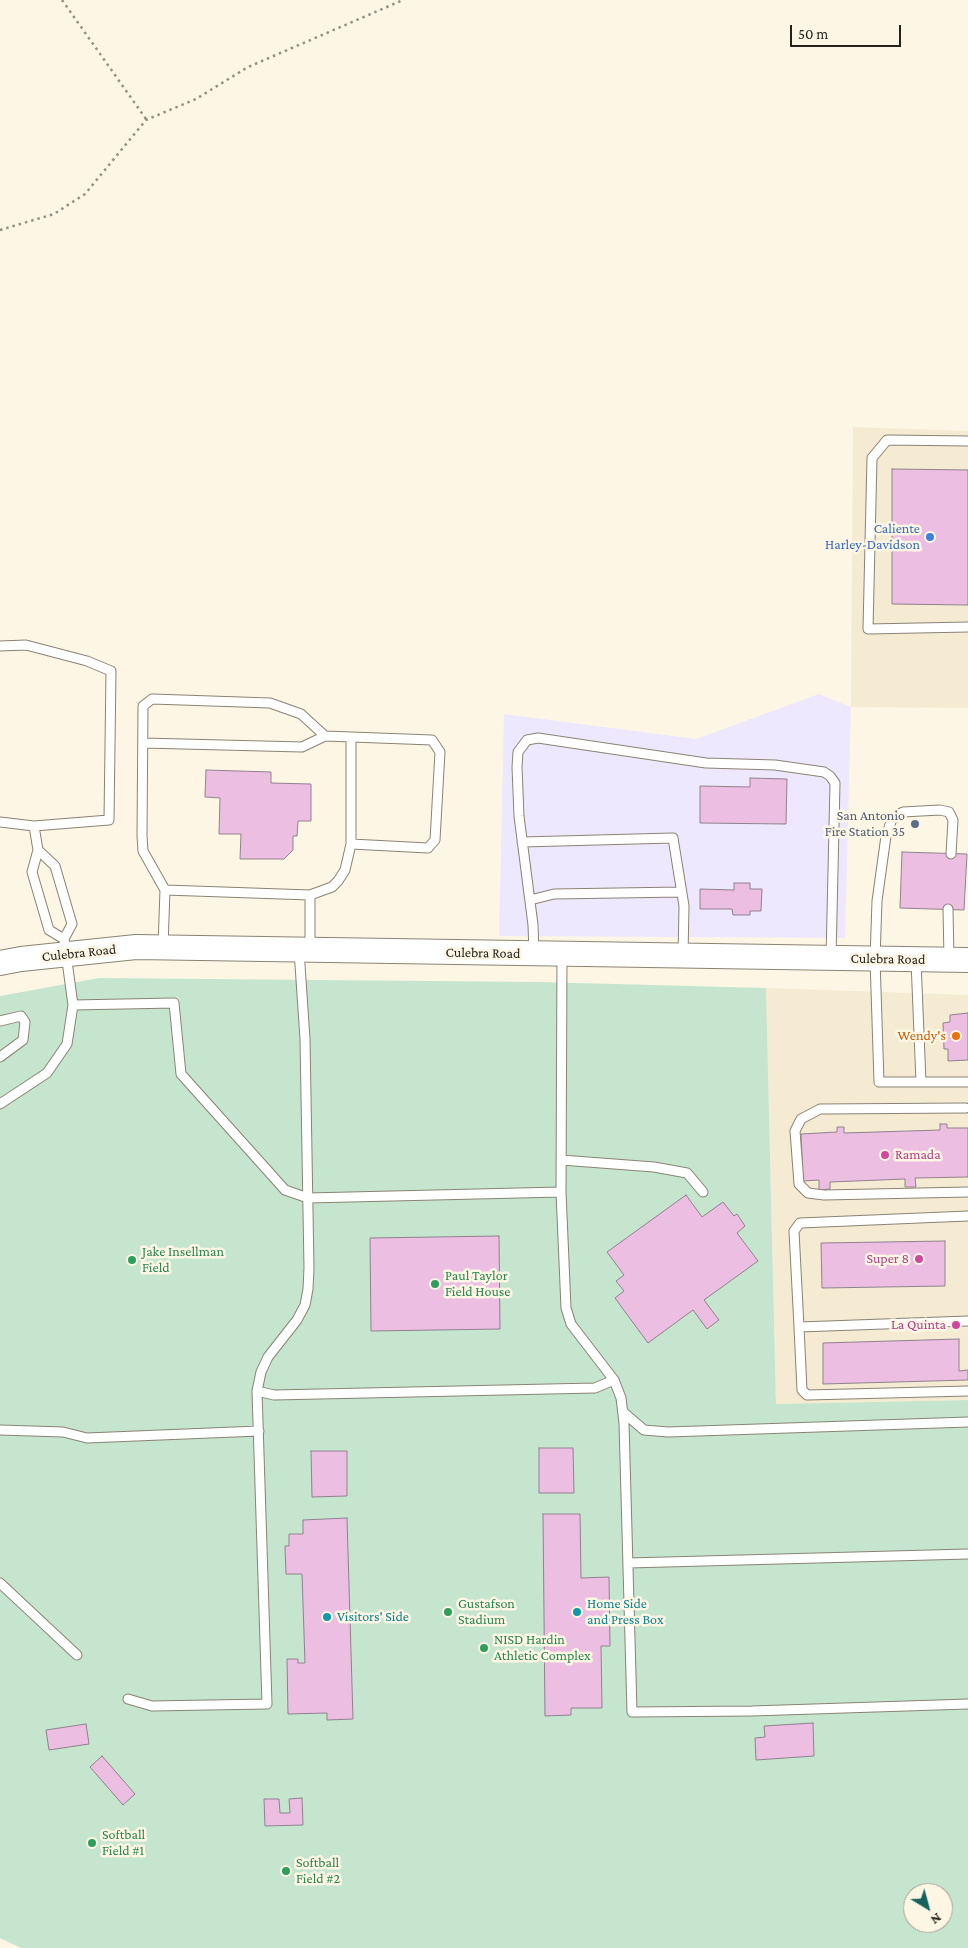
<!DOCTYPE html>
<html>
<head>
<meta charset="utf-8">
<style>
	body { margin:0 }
	#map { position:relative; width:968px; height:1948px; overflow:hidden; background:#fdf6e5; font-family:"Crimson Pro",serif }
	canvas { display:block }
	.north { position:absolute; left:903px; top:1883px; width:50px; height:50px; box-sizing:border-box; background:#fdf6e5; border:1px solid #a7a195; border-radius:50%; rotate:143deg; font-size:14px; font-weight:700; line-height:20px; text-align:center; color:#25221c }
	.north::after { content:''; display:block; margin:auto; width:18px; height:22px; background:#16635e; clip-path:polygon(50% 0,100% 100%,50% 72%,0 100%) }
	.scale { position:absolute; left:790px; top:25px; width:111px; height:22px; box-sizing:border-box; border:2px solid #25221c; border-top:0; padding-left:6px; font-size:15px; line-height:18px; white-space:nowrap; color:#25221c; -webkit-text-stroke:4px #fdf6e5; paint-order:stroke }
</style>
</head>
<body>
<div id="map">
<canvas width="968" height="1948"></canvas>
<div class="north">N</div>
<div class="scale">50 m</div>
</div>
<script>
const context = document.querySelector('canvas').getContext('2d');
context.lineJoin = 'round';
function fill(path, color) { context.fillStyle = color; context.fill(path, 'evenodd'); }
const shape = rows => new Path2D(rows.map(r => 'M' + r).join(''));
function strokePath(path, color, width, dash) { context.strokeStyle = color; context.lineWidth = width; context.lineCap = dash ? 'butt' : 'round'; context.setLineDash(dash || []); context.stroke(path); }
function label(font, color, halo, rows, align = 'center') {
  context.font = font + ' "Crimson Pro",serif'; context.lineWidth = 5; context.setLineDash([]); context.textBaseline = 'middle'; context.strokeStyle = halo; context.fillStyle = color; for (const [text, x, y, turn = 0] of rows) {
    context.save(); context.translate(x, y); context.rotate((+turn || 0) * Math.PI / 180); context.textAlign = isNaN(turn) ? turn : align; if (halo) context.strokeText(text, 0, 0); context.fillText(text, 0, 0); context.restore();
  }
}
fill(shape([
	[853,427,968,431,968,708,851,707],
	[766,988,968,995,968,1400,776,1404]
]), '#f5ead2');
fill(shape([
	[819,694,851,707,845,938,499,936,504,714,696,739]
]), '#eee8fe');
fill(shape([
	[99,978,539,982,766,988,776,1404,968,1400,968,1948,21,1948,0,1938,0,996],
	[913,1893,943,1893,943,1923,913,1923]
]), '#c5e5cf');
const building = shape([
	[892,469,968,470,968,605,892,604,892,469],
	[206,770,271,772,271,783,311,784,311,821,298,821,297,836,293,836,293,850,284,859,240,859,241,834,219,834,220,798,205,797,206,770],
	[750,778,787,779,786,824,700,823,700,786,750,787,750,778],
	[902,852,967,854,964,910,900,908,902,852],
	[734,883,750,883,750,889,762,889,761,911,750,911,750,915,733,915,732,909,700,909,700,889,734,890,734,883],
	[968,1013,968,1060,948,1061,948,1049,944,1049,943,1023,950,1022,950,1015,968,1013],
	[940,1124,947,1124,947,1128,968,1128,968,1177,915,1178,916,1187,905,1187,905,1179,830,1182,830,1189,819,1190,819,1180,803,1181,801,1134,837,1132,837,1127,844,1127,844,1133,940,1130,940,1124],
	[686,1195,702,1217,723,1202,734,1216,737,1214,745,1226,737,1233,758,1261,704,1300,719,1320,707,1329,693,1310,648,1343,615,1298,624,1291,616,1281,624,1275,607,1252,686,1195],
	[499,1236,500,1329,371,1331,370,1238,499,1236],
	[945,1241,945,1286,822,1288,821,1243,945,1241],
	[959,1339,959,1371,968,1370,968,1380,823,1384,823,1343,959,1339],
	[539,1448,573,1448,574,1493,539,1493,539,1448],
	[311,1451,347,1451,347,1496,312,1497,311,1451],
	[543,1514,580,1514,581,1578,609,1577,610,1646,601,1646,602,1708,571,1708,571,1715,545,1716,543,1514],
	[347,1518,353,1719,327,1720,327,1713,288,1714,287,1659,298,1659,298,1663,305,1663,302,1574,286,1574,285,1546,289,1546,289,1534,303,1534,303,1520,347,1518],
	[813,1723,814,1756,756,1760,755,1738,765,1737,764,1726,813,1723],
	[86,1724,89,1744,49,1750,46,1730,86,1724],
	[102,1756,135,1794,123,1805,90,1767,102,1756],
	[302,1798,303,1825,265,1826,264,1799,279,1799,280,1813,290,1813,289,1799,302,1798]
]);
fill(building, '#ebbee2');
strokePath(building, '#91828e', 1);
const service = shape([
	[968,441,887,440,872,458,868,629,968,627],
	[0,646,26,645,87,661,111,671,109,820,34,826,38,850,32,872,49,930,64,939],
	[351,737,351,844],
	[143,743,302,747,325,736],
	[0,822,34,826],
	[522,842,673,838,684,906,683,956],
	[310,895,310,949],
	[530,900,554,894,681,892],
	[948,909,949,959],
	[163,947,165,890,310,895,332,887,338,881,345,870,351,844,428,848,435,840,440,752,432,740,325,736,301,714,270,703,152,699,143,706,142,836,143,851,165,890],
	[534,953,533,925,519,816,517,767,518,752,527,740,538,738,706,763,775,765,824,772,830,776,835,783,831,958],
	[562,955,561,1192,566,1308,571,1324,614,1380,621,1398,624,1423,632,1712,752,1711,968,1704],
	[916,961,921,1082,968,1082],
	[73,1005,174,1003,181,1074,285,1190,308,1198,561,1192],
	[0,1021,21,1016,25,1022,23,1040,0,1057],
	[921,1082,879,1082,875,959,877,901,886,836,892,819,903,812,940,810,949,812,953,820,951,854],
	[0,1104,47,1073,67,1044,73,1005,64,939,72,924,55,866,38,850],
	[966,1108,820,1109,801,1119,795,1131,799,1184,808,1193,824,1195,968,1192],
	[561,1160,654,1167,687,1173,703,1192],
	[968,1216,800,1223,794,1231,799,1327,968,1321],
	[799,1327,802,1390,807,1395,968,1391],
	[257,1391,274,1395,595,1388,614,1380],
	[623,1412,644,1430,668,1432,968,1422],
	[0,1430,63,1432,87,1438,259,1431],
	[628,1563,968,1554],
	[0,1583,77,1655],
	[128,1699,152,1706,267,1704,257,1391,261,1372,268,1357,297,1320,305,1305,308,1289,309,1268,305,1039,299,950]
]);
const secondary = shape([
	[0,963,21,959,136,947,968,960]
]);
strokePath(service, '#8a8374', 11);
strokePath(secondary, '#8a8374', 26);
strokePath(shape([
	[62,0,146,119],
	[0,230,54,214,85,194,146,120,196,99,248,67,403,0]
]), '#959085', 2.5, [2.5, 4]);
strokePath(service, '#fff', 9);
strokePath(secondary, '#fff', 24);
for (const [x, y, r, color] of [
	[930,537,5,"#3f7fe0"],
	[915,824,5,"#5c6f8a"],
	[956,1036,5,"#e8710a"],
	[885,1155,5,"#d1479c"],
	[919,1259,5,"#d1479c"],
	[132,1260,5,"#2e9e5b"],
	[435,1284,5,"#2e9e5b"],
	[956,1325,5,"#d1479c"],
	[448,1612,5,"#2e9e5b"],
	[577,1612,5,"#0f9aa8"],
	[327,1617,5,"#0f9aa8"],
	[484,1648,5,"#2e9e5b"],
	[92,1843,5,"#2e9e5b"],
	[286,1871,5,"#2e9e5b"]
]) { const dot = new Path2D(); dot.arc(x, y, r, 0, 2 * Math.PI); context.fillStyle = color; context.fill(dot); strokePath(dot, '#fdf6e5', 2); }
label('14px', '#366cbe', '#fdf6e5', [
	["Caliente",920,529],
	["Harley-Davidson",920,545]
], 'right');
label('14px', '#4e5e75', '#fdf6e5', [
	["San Antonio",905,816],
	["Fire Station 35",905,832]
], 'right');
label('14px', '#25221c', '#fdf6e5', [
	["Culebra Road",79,953,-6],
	["Culebra Road",483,953,1],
	["Culebra Road",888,959,1]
]);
label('14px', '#c56008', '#fdf6e5', [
	["Wendy's",946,1036]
], 'right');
label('14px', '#b23c85', '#fdf6e5', [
	["Ramada",895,1155,"left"],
	["Super 8",909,1259],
	["La Quinta",946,1325]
], 'right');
label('14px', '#27864d', '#fdf6e5', [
	["Jake Insellman",142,1252],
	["Field",142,1268],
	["Paul Taylor",445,1276],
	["Field House",445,1292],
	["Gustafson",458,1604],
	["Stadium",458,1620],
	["NISD Hardin",494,1640],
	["Athletic Complex",494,1656],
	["Softball",102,1835],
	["Field #1",102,1851],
	["Softball",296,1863],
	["Field #2",296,1879]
], 'left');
label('14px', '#0d838f', '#fdf6e5', [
	["Home Side",587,1604],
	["and Press Box",587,1620],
	["Visitors' Side",337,1617]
], 'left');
</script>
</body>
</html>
